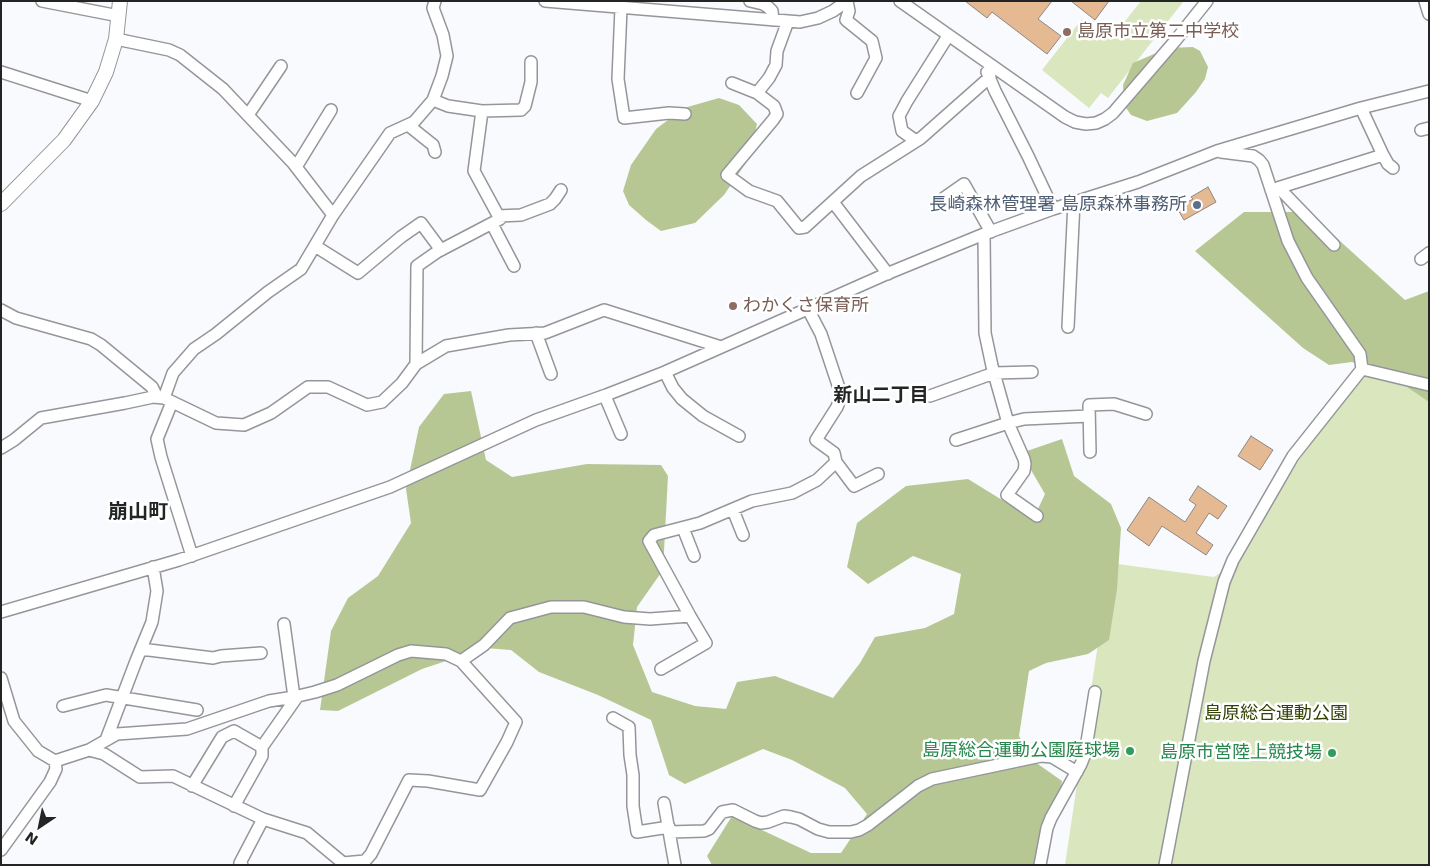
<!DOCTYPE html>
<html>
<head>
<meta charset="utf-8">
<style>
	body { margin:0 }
	#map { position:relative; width:1430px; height:866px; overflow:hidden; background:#f8fafd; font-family:"DejaVu Sans",sans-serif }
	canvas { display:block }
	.frame { position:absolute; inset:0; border:2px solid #232424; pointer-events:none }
	.north { position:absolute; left:15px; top:801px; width:50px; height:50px; -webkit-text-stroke:4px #fff; paint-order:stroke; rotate:214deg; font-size:14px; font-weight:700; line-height:20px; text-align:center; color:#232424 }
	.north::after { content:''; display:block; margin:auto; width:18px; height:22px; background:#232424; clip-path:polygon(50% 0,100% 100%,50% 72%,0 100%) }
</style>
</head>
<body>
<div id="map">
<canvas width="1430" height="866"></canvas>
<div class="frame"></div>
<div class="north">N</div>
</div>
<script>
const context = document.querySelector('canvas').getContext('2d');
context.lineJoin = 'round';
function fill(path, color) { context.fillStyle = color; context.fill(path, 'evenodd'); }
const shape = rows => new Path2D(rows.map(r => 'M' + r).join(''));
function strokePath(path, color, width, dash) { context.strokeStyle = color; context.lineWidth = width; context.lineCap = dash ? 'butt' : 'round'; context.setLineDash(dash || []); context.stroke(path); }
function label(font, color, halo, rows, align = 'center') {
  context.font = font + ' "DejaVu Sans","Noto Sans JP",sans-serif'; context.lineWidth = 5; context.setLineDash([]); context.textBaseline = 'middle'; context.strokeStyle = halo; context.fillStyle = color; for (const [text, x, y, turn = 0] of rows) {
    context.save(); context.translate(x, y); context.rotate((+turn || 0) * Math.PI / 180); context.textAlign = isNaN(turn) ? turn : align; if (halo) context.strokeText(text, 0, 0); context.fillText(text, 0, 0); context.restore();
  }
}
fill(shape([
	[1141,1,1181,1,1183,2,1108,98,1101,93,1089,108,1042,70,1082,19,1110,40],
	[1371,376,1429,389,1429,865,1065,865,1110,563,1214,577,1237,561,1301,457,1360,380,1364,377]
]), '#d9e6be');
fill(shape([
	[1193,47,1200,51,1208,67,1205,79,1196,92,1177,113,1147,121,1131,115,1124,105,1123,85,1133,63,1168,48],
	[719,98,739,105,757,124,750,157,724,195,695,223,661,231,646,220,629,205,623,191,631,165,656,129,684,108],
	[1244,212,1308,212,1405,300,1429,291,1429,402,1391,376,1352,362,1329,365,1303,348,1195,251],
	[471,391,486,460,512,477,587,464,661,465,668,476,663,570,637,607,633,645,652,692,695,706,726,709,737,682,775,676,833,698,860,663,875,637,925,628,954,614,961,574,913,556,868,584,847,567,857,523,906,486,968,479,1020,511,1037,511,1045,494,1021,453,1062,439,1074,476,1111,504,1121,528,1117,589,1109,640,1088,654,1046,663,1029,671,1019,736,1035,762,1062,781,1058,808,1034,865,712,865,707,856,732,816,811,853,841,853,867,814,845,788,792,760,763,749,685,784,669,775,651,720,598,695,539,672,511,650,485,648,422,669,338,711,320,710,331,631,348,598,378,576,411,523,406,489,419,427,444,394]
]), '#b7c794');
const building = shape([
	[965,1,1052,1,1038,19,1061,36,1047,54,992,12,987,18,965,1],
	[1071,1,1109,1,1095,20,1071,1],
	[1208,187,1216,202,1184,220,1177,208,1193,199,1191,197,1208,187],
	[1251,436,1273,450,1260,470,1238,456,1251,436],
	[1198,486,1227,506,1218,519,1209,513,1196,533,1213,545,1206,555,1162,526,1149,546,1127,530,1149,497,1185,522,1196,505,1189,500,1198,486]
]);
fill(building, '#e5ba93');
strokePath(building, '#8a8785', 1);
const minor = shape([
	[42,1,119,16],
	[545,1,800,22,818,18,833,11,847,1],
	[750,1,763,4,768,7,772,11,773,20],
	[847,1,849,11,846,20,872,41,876,58,857,93],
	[900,1,1065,117,1075,122,1086,124,1096,123,1105,119,1113,113,1175,41,1207,1],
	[1425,1,1429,14],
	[621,8,618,79,624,118,669,113,685,114],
	[116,39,169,50,180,55,223,89,293,163,333,215],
	[1,72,92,101],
	[987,72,995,91,1028,156,1053,209],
	[732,83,757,93,774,106,777,114,773,120,727,175,749,191,777,201,799,228,805,227,861,176,921,138,990,77],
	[757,93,769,78,776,65,777,51,788,21],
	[482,111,521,110,525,106,531,82,531,62],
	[248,115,281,66],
	[408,125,433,145,435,152],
	[1421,130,1429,128],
	[916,141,902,131,899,116,907,101,948,36],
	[1383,155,1388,164,1393,168],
	[296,167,331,110],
	[1279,188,1334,245],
	[1271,190,1383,155,1361,108],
	[944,198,964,184,991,232],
	[833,202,888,274],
	[498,216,521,215,550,204,555,199,561,190],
	[492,224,514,266],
	[984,234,985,333,992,366,1008,423,1024,459,1025,464,1024,471,1007,495,1037,516],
	[315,246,358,273,401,237,421,223,441,250],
	[1421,259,1429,253],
	[808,309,821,334,840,391,840,399,837,407,816,440,834,453,836,462,854,486,878,474],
	[1,310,16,318,91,339,101,345,152,387,157,397],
	[1068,327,1074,202],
	[536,333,551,374],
	[416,364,417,266,437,252,500,219,474,171,482,111,448,106,433,100],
	[1362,369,1429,385],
	[665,372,673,388,682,399,703,416,739,436],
	[605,396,621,434],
	[930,396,994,373,1032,372],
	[164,398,173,373,194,349,216,334,268,292,301,269,333,215,390,133,414,122,433,100,442,76,447,56,443,35,433,8,435,1],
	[172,402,157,439,161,457,192,556],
	[956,440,1008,423,1024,419,1089,416],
	[1,448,14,440,41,418,125,403,153,397,164,398,216,423,244,425,271,413,308,387,328,387,367,405,382,402,402,383,416,364,446,346,509,335,545,333,604,310,721,347],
	[1090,452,1089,405,1114,404,1146,414],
	[733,510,743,535],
	[683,528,694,556],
	[1,612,179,560,390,487,536,420,606,395,665,372,884,275,984,234,1053,209,1138,182,1217,151,1361,108,1429,91],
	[284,624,294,697],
	[141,649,213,658,221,656,261,653],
	[661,669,706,643,690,616,649,541,654,535,700,523,752,501,792,493,817,480,836,462],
	[1,678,14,721,38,751,55,761,89,750,117,734,187,729,269,701,294,697,315,692,337,685,398,655,411,651,446,654,461,661,484,645,510,618,551,607,584,607,624,617,650,619,690,616],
	[63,706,106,695,197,710],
	[613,718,629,727,630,755,633,775,633,806,637,832,669,827],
	[106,740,136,661,152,622,157,591,153,567],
	[89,750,104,754,140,777,173,776,263,819,307,833,343,863,344,865],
	[192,786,222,737,234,731,262,747],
	[664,803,675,865],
	[234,806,262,756,262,747,297,697],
	[669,832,704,831,709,829,722,812,733,810,755,821,761,823,768,822,784,816,791,817,799,819,818,829,829,832,851,832,859,830,868,825,918,786,932,779,1041,756,1052,757,1077,772],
	[1,850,50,782,56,769,55,761],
	[343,863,365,861,371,854,409,780,428,781,480,790,507,742,516,722,461,661],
	[242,865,240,863,263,819],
	[1040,865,1047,828,1051,818,1081,764,1085,754,1095,692],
	[1165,865,1204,661,1224,582,1233,560,1293,456,1362,369,1360,354,1307,278,1288,241,1263,165,1259,160,1253,156,1221,152]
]);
const tertiary = shape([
	[1,204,64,140,92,101,106,72,116,39,120,1]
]);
strokePath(minor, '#959699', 14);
strokePath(tertiary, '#959699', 16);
strokePath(minor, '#fff', 11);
strokePath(tertiary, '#fff', 14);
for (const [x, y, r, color] of [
	[1067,32,5,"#8d6e63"],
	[1197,205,5,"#5c6f8a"],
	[733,306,5,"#8d6e63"],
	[1130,751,5,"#2e9e5b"],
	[1332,753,5,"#2e9e5b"]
]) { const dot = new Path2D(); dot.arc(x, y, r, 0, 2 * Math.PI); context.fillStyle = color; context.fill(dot); strokePath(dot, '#fff', 2); }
label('18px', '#785e54', '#fff', [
	["島原市立第二中学校",1077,32],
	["わかくさ保育所",743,306]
], 'left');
label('18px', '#4e5e75', '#fff', [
	["長崎森林管理署 島原森林事務所",1187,205]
], 'right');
label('18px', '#334105', '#fff', [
	["島原総合運動公園",1276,714]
]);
label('18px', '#27864d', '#fff', [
	["島原総合運動公園庭球場",1120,751],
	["島原市営陸上競技場",1322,753]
], 'right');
label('bold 19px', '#232424', '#fff', [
	["新山二丁目",881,396]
]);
label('bold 20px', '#232424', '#fff', [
	["崩山町",138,513]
]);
</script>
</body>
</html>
